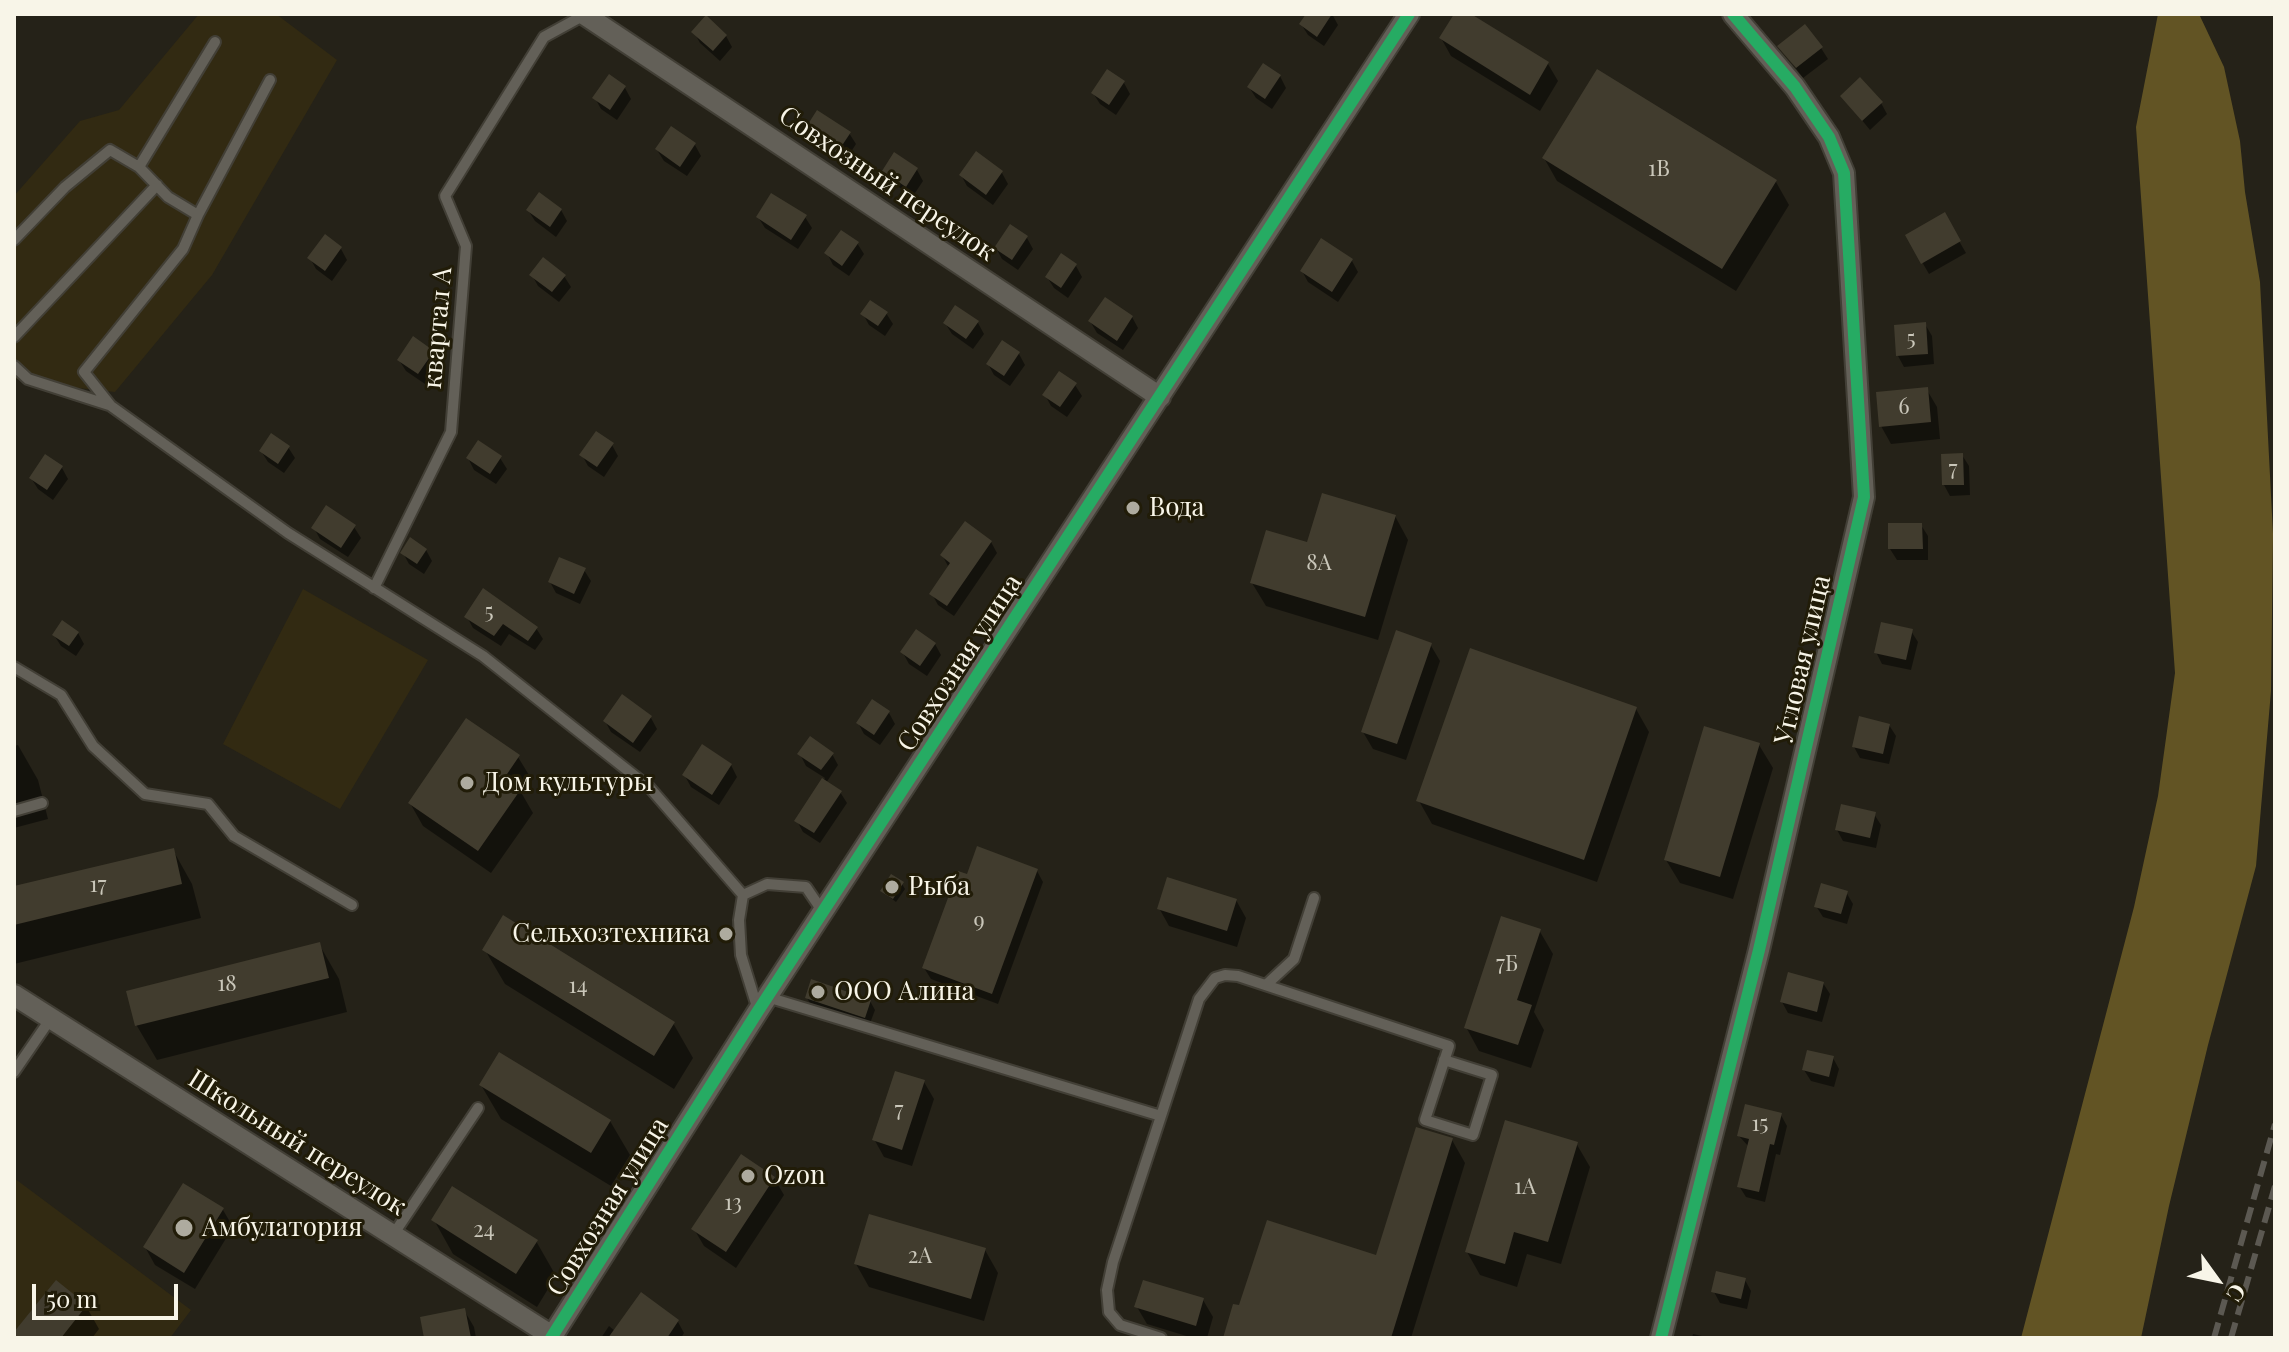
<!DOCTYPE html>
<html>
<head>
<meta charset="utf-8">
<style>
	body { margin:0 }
	#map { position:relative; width:2289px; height:1352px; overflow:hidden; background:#252218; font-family:"Playfair Display",serif }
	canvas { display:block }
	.frame { position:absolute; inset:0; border:16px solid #f8f5e8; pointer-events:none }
	.north { position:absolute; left:2177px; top:1240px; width:80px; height:80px; -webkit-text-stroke:6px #211c08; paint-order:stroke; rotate:123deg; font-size:22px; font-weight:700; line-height:32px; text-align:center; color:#f8f5e8 }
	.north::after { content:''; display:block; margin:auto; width:28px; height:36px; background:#f8f5e8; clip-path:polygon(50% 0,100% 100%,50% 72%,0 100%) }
	.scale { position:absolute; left:32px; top:1284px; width:146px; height:36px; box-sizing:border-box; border:4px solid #f8f5e8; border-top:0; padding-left:10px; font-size:24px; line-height:28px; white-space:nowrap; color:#f8f5e8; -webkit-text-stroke:6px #211c08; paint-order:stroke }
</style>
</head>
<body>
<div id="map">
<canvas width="2289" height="1352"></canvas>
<div class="frame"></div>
<div class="north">С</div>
<div class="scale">50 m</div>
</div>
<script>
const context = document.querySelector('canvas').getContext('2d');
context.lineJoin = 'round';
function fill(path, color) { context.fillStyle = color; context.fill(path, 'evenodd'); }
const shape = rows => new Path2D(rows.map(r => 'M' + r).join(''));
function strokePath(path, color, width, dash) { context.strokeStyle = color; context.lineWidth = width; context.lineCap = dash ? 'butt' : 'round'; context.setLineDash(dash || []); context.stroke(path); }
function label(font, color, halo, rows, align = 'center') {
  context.font = font + ' "Playfair Display",serif'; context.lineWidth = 6; context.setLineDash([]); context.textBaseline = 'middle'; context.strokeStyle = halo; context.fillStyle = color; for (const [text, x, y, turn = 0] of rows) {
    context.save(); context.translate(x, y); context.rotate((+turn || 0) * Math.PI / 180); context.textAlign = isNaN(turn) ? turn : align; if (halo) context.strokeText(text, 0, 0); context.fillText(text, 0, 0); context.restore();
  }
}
fill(shape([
	[199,14,276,14,337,60,212,275,115,392,24,382,14,378,14,196,80,121,119,110],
	[303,589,428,660,340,809,223,744],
	[14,1178,191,1310,170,1338,14,1338]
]), '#322a12');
fill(shape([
	[2158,14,2199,14,2224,67,2240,141,2245,192,2260,282,2273,534,2271,691,2256,866,2208,1045,2169,1206,2141,1338,2021,1338,2134,907,2158,796,2175,673,2136,127]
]), '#625424');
fill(shape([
	[1308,14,1332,14,1338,25,1324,46,1308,35,1301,24],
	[1456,14,1467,14,1548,64,1558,81,1540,111,1451,56,1441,38],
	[694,32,726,36,732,47,720,61,700,43],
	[1780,47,1821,48,1828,59,1803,78],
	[1280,76,1286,88,1272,109,1256,98,1249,87],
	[609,77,625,88,631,99,617,120,601,109,595,98],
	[1124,83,1130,94,1116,115,1100,104,1093,93],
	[1842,96,1881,103,1887,114,1870,130],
	[806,132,849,133,856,144,844,163,812,143],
	[695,145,701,156,687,176,664,161,657,150],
	[976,154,1002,173,1008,184,993,205,967,186,961,175],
	[1544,158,1776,182,1789,205,1736,291,1557,181],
	[917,170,923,181,913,196,891,182,884,171],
	[528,210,561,210,567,221,556,237,535,221],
	[1944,215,1966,253,1929,274,1907,236],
	[758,217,805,217,812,228,798,249,765,228],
	[1027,238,1033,249,1018,270,1002,259,996,248],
	[857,243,864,254,849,276,833,265,827,253],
	[341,249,347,260,332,281,316,269,310,258],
	[1352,261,1358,272,1338,302,1308,282,1302,271],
	[1076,266,1082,277,1068,298,1054,288,1047,277],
	[532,275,564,276,571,287,559,302,538,286],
	[886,313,893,324,885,336,869,325,863,314],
	[1132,317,1138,328,1123,350,1097,333,1090,321],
	[945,323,978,323,984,334,973,349,952,334],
	[1925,324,1932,336,1934,364,1904,367,1898,356],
	[433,352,439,363,425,384,406,371,399,360],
	[1019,354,1025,365,1010,386,994,375,988,364],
	[1075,385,1082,396,1067,417,1051,406,1045,395],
	[1927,390,1937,407,1940,439,1891,444,1881,426],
	[612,445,618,456,604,477,588,466,582,455],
	[288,447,295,458,284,473,268,462,261,451],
	[1962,455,1969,466,1970,495,1950,496,1944,485],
	[468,458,500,458,507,469,496,484,474,470],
	[62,468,68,479,53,500,38,489,31,478],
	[1395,516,1408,540,1378,640,1266,606,1252,583,1308,545],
	[1921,525,1928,536,1928,560,1897,560,1890,549],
	[354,527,361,538,348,557,320,539,314,528],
	[991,542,997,553,954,616,938,605,932,594,948,566,942,555],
	[426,550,432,561,424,574,409,564,403,553],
	[584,570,591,581,580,604,556,593,550,582],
	[467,617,536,628,543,639,535,650,509,634,501,646,473,628],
	[1911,631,1918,642,1911,670,1882,664,1876,652],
	[78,633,84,644,76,656,61,646,54,635],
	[935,644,941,655,927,676,909,664,903,653],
	[1430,644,1440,661,1406,760,1373,749,1363,732],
	[1636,709,1649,732,1597,882,1432,824,1419,801],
	[889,713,895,724,880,745,864,734,858,723],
	[651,718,657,729,640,752,611,732,605,721],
	[1889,725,1896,736,1889,764,1860,758,1854,747],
	[18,745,38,780,48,819,14,828,14,746],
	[1759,745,1773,768,1733,899,1680,883,1666,860],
	[800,754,832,754,838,765,826,783,840,792,847,803,820,843,803,832,797,821,825,778,806,766],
	[518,757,532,780,522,794,533,813,491,873,423,826,410,803],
	[731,765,737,777,719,805,691,787,685,776],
	[1874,814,1881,825,1876,848,1843,841,1837,830],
	[173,850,192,884,201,918,14,964,14,888],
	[1037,871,1043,882,998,1004,931,979,924,968,968,876],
	[902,884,905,889,896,902,882,891],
	[1846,892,1853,904,1847,924,1823,917,1816,906],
	[1236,900,1246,918,1237,947,1169,926,1159,908],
	[1539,930,1553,954,1534,1012,1544,1030,1531,1068,1479,1051,1466,1027],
	[319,944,339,979,347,1012,157,1060,137,1026,128,992],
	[485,950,673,1023,693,1058,674,1089,505,984],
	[1823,983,1830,994,1822,1022,1788,1013,1782,1002],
	[807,998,870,1001,875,1010,869,1026,812,1007],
	[1833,1058,1839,1069,1834,1087,1811,1081,1804,1070],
	[924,1082,934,1099,912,1166,884,1157,874,1139],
	[481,1085,610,1121,630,1155,611,1186,501,1119],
	[1781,1115,1787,1126,1780,1155,1776,1154,1765,1202,1746,1197,1739,1186,1749,1147,1739,1136],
	[1452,1140,1465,1163,1411,1338,1226,1338,1240,1308,1377,1257],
	[1576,1143,1590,1167,1561,1264,1527,1254,1517,1287,1480,1275,1467,1252],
	[774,1178,784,1195,736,1268,704,1246,694,1229],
	[184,1186,223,1210,233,1227,195,1289,155,1265,145,1247],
	[434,1220,536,1241,556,1276,537,1307,453,1254],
	[985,1250,998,1273,984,1321,869,1287,856,1264],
	[1745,1280,1751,1291,1747,1309,1720,1303,1714,1292],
	[641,1295,678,1322,684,1333,681,1338,601,1338,609,1326,615,1331],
	[1203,1300,1213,1317,1207,1338,1193,1338,1147,1324,1137,1307],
	[86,1306,99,1329,92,1338,14,1338,14,1335],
	[464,1310,474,1327,476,1338,426,1338],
	[1693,1334,1711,1338,1692,1338]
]), '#0007');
fill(shape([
	[1306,14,1332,14,1317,37,1299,24],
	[1454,14,1471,14,1549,62,1530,95,1439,38],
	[706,15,727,35,713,51,691,32],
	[1805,24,1823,47,1796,68,1777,46],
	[1263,63,1281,75,1265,99,1247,87],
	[1107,69,1125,81,1109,105,1091,93],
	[1597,69,1777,180,1722,269,1542,158],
	[609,74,626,86,610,110,592,98],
	[1860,77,1883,102,1862,121,1840,96],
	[817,110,851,132,837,153,803,132],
	[671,126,696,143,680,167,655,149],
	[976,151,1003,171,986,195,959,175],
	[894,152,918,168,906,187,882,171],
	[539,192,562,209,550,227,526,210],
	[771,193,807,215,791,240,756,217],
	[1945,212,1961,241,1921,264,1905,235],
	[1010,224,1028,236,1012,260,994,248],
	[841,230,859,242,842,266,824,253],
	[325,234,342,247,325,271,307,258],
	[1321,238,1353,259,1332,292,1300,271],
	[1061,253,1077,264,1061,288,1045,277],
	[543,257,566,275,552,292,529,275],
	[1105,297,1133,316,1117,341,1088,321],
	[870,300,888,312,878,326,860,314],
	[955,305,979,321,966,339,943,323],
	[1926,322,1928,354,1896,356,1894,325],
	[413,336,434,351,418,374,397,360],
	[1002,340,1020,352,1004,376,986,364],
	[1059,371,1077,383,1060,407,1042,395],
	[1928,387,1931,422,1879,427,1876,392],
	[596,431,614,443,597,467,579,455],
	[271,433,290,446,278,464,259,451],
	[478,440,502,456,490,474,466,458],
	[1963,453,1964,485,1942,485,1941,454],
	[45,454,63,466,47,490,29,478],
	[1322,493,1396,515,1365,617,1250,583,1266,530,1307,542],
	[326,505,356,525,341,548,311,528],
	[965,521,992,541,947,606,929,594,950,563,940,555],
	[1888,523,1922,523,1923,549,1888,549],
	[410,537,427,549,417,564,400,553],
	[559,557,586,568,574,594,548,582],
	[483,588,538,627,528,641,503,624,494,636,464,617],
	[62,620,79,632,69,646,52,635],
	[1881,622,1913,629,1906,660,1874,653],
	[916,629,936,643,920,666,900,652],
	[1396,630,1432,643,1397,744,1361,732],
	[1470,648,1637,707,1584,860,1416,801],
	[622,694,652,716,633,743,603,721],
	[872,699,890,711,874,735,856,723],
	[1859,716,1890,724,1883,754,1852,747],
	[466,718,520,755,505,777,521,789,478,851,408,803],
	[1704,726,1760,743,1720,877,1664,860],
	[810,736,834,753,821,770,797,754],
	[702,744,732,764,712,795,682,775],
	[822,778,842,791,814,833,794,821],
	[1841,804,1876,812,1870,838,1835,830],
	[977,846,1038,869,992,994,922,968,958,871,967,874],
	[174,848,182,884,14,925,14,886],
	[891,874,904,882,893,899,880,891],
	[1167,877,1237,899,1227,931,1157,909],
	[1821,883,1848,891,1841,914,1814,907],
	[503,915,675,1022,654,1056,482,950],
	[1501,916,1541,929,1517,1000,1532,1005,1518,1045,1464,1028],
	[320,942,329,978,135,1026,126,991],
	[1788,972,1824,982,1817,1012,1780,1002],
	[811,979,871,1000,865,1018,805,998],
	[1807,1050,1834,1056,1829,1077,1802,1070],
	[499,1052,611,1120,591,1153,479,1085],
	[895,1071,925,1080,902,1150,872,1140],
	[1745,1104,1782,1113,1774,1145,1770,1144,1759,1192,1737,1187,1749,1139,1737,1136],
	[1505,1120,1578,1142,1548,1242,1514,1232,1505,1264,1465,1252],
	[1416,1127,1453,1138,1391,1338,1223,1338,1233,1304,1239,1305,1267,1220,1376,1255],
	[741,1154,775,1177,726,1252,691,1229],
	[183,1183,224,1208,184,1273,143,1247],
	[452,1186,538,1240,516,1274,431,1220],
	[869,1214,986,1248,971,1299,854,1264],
	[1716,1271,1746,1278,1741,1299,1711,1292],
	[56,1280,87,1305,61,1338,14,1338,14,1332],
	[1143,1280,1204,1298,1196,1326,1134,1307],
	[641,1292,679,1320,667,1338,608,1338],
	[465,1308,471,1338,424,1338,420,1317]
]), '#413c2e');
const service = shape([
	[270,80,198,215,183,249,84,372,111,406,288,533,483,656,650,788,743,895],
	[139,167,215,42],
	[14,240,65,187,110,150,139,167,168,197,198,215],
	[14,337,157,185],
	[14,366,28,379,109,405],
	[374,588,451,432,466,246,445,196,544,37,586,14],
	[14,667,61,695,93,746,145,794,208,804,234,836,352,905],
	[14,811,42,803],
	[1266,985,1294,959,1314,898],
	[767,997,1161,1116,1199,999,1215,978,1225,975,1238,976,1449,1046,1425,1120,1473,1135,1492,1075,1444,1060],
	[758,1010,741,955,739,920,743,895,767,884,806,887,823,912],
	[14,1072,51,1018],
	[1161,1116,1113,1262,1107,1290,1109,1312,1120,1325,1161,1338],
	[393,1235,478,1108]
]);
const minor = shape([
	[585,15,1160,397],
	[14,995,552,1336],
	[551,1338,758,1011,1409,14],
	[1661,1338,1759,950,1864,497,1844,173,1829,137,1795,87,1733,14]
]);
strokePath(service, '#423f36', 14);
strokePath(minor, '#423f36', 24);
strokePath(service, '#636058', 10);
strokePath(minor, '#636058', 20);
strokePath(shape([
	[2214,1338,2275,1124],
	[2231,1338,2275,1186]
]), '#5c5952', 6, [16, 8]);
strokePath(shape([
	[551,1338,758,1011,1409,14],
	[1661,1338,1759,950,1864,497,1844,173,1829,137,1795,87,1733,14]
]), '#26ab63', 12);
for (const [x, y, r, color] of [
	[1133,508,8,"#aeab9f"],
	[467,783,8,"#aeab9f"],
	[892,887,8,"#aeab9f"],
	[726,934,8,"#aeab9f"],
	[818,992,8,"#aeab9f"],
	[748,1176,8,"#aeab9f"],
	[184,1228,10,"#aeab9f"]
]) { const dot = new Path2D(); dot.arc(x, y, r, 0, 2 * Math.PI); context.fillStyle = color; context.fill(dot); strokePath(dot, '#211c08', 3); }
label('22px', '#cac7ba', null, [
	["1В",1659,169],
	["5",1911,339],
	["6",1904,407],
	["7",1953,469],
	["8А",1319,563],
	["5",489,612],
	["17",98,885],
	["9",979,921],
	["7Б",1507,964],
	["18",227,984],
	["14",578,986],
	["7",899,1110],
	["15",1760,1124],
	["1А",1525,1187],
	["13",733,1203],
	["24",484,1230],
	["2А",920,1256]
]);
label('26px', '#f8f5e8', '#211c08', [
	["Совхозный переулок",887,184,34],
	["квартал А",438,328,-85],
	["Угловая улица",1803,660,-77],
	["Совхозная улица",960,663,-57],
	["Школьный переулок",297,1143,32],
	["Совхозная улица",608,1207,-58]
]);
label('26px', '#f8f5e8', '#211c08', [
	["Вода",1149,508],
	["Дом культуры",483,783],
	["Рыба",908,887],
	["Сельхозтехника",710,934,"right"],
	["ООО Алина",834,992],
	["Ozon",764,1176],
	["Амбулатория",202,1228]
], 'left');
</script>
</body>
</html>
